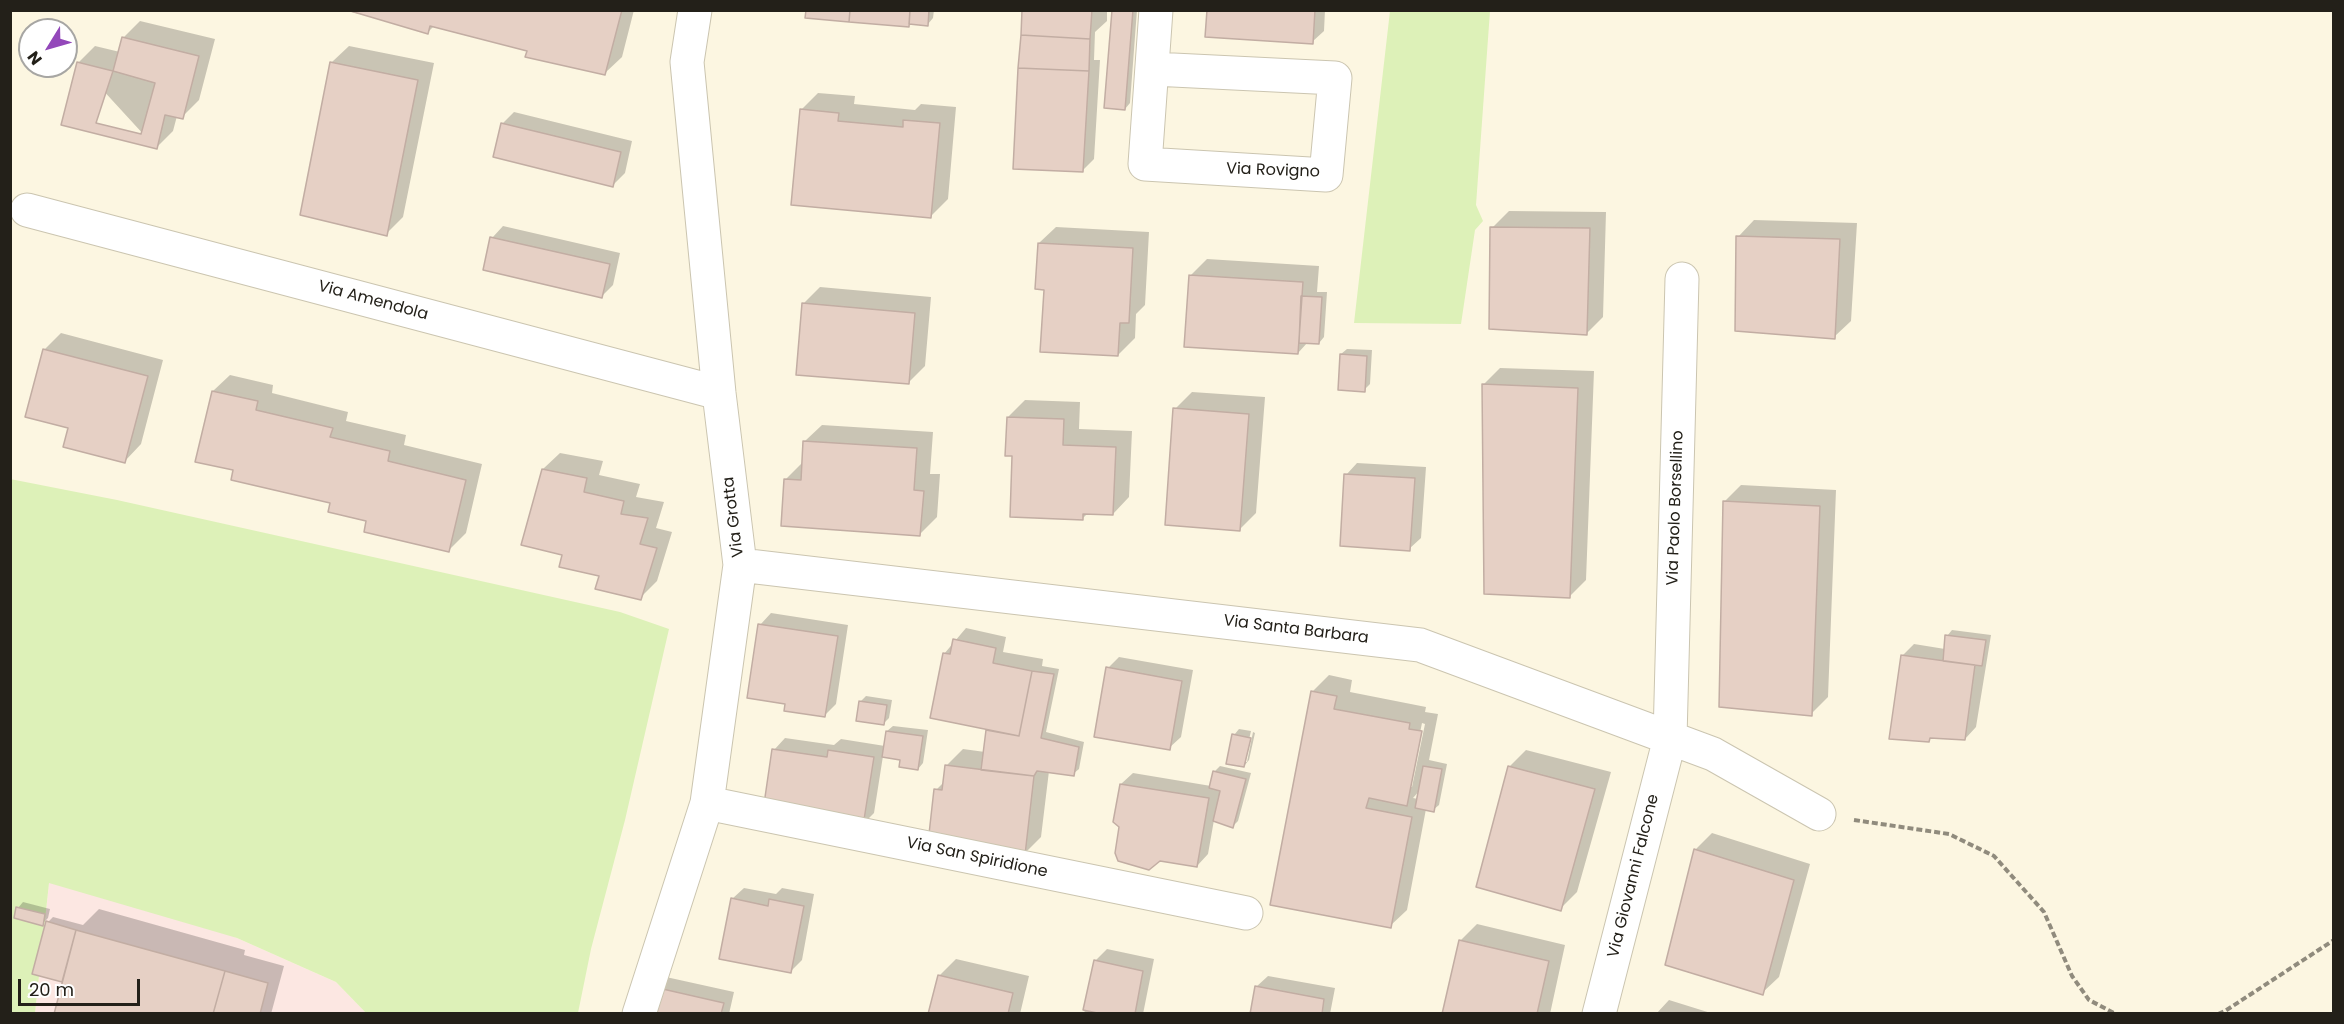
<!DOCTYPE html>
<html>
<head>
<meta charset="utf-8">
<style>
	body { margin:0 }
	#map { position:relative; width:2344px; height:1024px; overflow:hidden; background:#fcf6e1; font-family:Poppins,sans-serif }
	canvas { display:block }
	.frame { position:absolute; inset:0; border:12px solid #232019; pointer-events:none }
	.north { position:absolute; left:18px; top:18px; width:60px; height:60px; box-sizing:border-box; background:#fff; border:2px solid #a7a6a3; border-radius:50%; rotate:233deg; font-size:16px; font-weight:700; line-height:24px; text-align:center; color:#232019 }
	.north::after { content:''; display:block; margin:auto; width:21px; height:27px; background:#9348ba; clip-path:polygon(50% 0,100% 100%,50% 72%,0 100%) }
	.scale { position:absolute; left:18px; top:979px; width:122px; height:27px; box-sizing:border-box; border:3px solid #232019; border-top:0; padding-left:8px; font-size:18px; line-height:21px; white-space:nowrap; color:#232019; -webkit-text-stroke:4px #fff; paint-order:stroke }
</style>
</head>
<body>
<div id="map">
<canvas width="2344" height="1024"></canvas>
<div class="frame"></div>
<div class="north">N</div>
<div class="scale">20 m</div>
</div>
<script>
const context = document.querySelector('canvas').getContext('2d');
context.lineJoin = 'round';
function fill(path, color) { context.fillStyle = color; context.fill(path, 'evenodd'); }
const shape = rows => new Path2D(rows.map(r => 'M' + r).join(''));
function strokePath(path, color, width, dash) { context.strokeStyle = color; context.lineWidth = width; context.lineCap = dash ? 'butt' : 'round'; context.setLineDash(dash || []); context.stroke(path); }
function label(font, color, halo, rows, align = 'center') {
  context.font = font + ' Poppins,sans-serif'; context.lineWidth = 4.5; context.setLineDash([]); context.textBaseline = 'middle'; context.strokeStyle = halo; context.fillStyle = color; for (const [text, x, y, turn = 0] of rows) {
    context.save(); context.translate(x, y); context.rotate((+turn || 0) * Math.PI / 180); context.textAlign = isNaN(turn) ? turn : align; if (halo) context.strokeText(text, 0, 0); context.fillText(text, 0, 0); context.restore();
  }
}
fill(shape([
	[52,856,336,982,366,1013,35,1014]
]), '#fce7e2');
fill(shape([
	[1390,11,1490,11,1476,205,1483,221,1475,230,1461,324,1354,323],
	[10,479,117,500,620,612,669,629,625,820,591,949,578,1013,366,1013,336,982,237,938,49,883,35,1013,11,1013]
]), '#ddf1b8');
fill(shape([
	[634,10,622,57,605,73,528,50,434,26,428,32,348,11],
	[807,10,934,10,933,18,928,24,912,22,908,25],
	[1024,10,1107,10,1107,21,1095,32,1094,60,1100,60,1094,159,1083,170],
	[1113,10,1137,10,1130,103,1125,109],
	[1209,10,1325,10,1324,31,1312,42],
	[140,21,215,39,199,100,182,117,177,116,173,131,156,148,78,63,95,46,120,52,123,38],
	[349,46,434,63,403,217,386,234,332,62],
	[818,93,855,96,854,104,915,110,921,104,956,107,948,199,931,216,801,110],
	[514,112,632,141,625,173,613,185,503,123],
	[1509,211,1606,212,1603,317,1586,334,1492,228],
	[1754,220,1857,223,1851,321,1834,337,1738,237],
	[503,226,620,253,613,285,602,296,492,238],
	[1056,227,1149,232,1145,305,1136,314,1135,338,1118,355,1045,288,1039,243],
	[1207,259,1319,266,1317,292,1327,292,1324,337,1319,343,1308,342,1298,353,1190,276],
	[820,287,931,297,925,366,908,383,803,304],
	[61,333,163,360,141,444,125,461,69,427,44,350],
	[1347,349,1372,350,1370,384,1364,390,1341,354],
	[1500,368,1594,371,1586,580,1569,597,1484,384],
	[230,375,273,385,272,393,348,412,346,421,406,435,404,445,482,464,466,533,449,550,368,520,332,502,235,469,213,391],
	[1192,392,1265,397,1256,513,1239,530,1175,409],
	[1025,400,1080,402,1079,429,1132,431,1129,497,1113,514,1088,513,1083,518,1014,455,1008,417],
	[822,425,933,432,930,474,940,474,937,517,920,534,785,480,802,463,805,441],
	[560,453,603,461,599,475,640,484,636,497,664,502,656,528,672,532,657,581,640,598,564,554,543,469],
	[1357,463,1426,467,1421,538,1409,549,1346,475],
	[1741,485,1836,490,1828,697,1811,714,1724,502],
	[771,613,848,625,836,704,825,715,760,625],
	[966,628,1006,637,1003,652,1043,659,1042,666,1059,669,1046,732,1084,742,1079,769,1073,774,1049,771,1041,837,1024,854,936,790,945,781,946,766,963,749,985,752,990,728,944,654],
	[1952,630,1991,635,1976,727,1965,739,1932,737,1929,740,1902,656,1914,644,1945,649,1947,636],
	[1119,657,1193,670,1181,737,1169,748,1108,668],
	[1329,675,1352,680,1350,692,1426,707,1425,712,1438,714,1429,760,1447,764,1439,805,1433,810,1426,809,1407,910,1390,926,1312,692],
	[1422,723,1425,724,1412,787,1409,787],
	[1420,790,1418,799,1413,798],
	[866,696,892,700,889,718,884,723,860,702],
	[893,726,928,730,923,763,918,769,902,758,883,756,874,813,863,824,774,750,785,738,834,745,841,739,885,746,887,731],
	[1239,729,1251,731,1244,762,1247,762,1253,732,1255,733,1249,760,1244,766,1234,735],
	[1526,750,1611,772,1577,892,1560,909,1509,767],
	[1220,766,1251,773,1238,821,1233,826,1214,820,1208,854,1197,866,1120,826,1121,784,1133,773,1211,786,1214,772],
	[1712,833,1810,864,1779,977,1762,993,1695,850],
	[744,888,776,894,782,888,814,894,802,960,790,972,732,899],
	[23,902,50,909,48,918,42,924,18,908],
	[99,909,245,950,244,955,284,966,271,1014,56,1014,65,977,62,980,48,922,53,917,83,925],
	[1477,924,1565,945,1550,1014,1443,1014,1460,941],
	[1107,949,1154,959,1143,1014,1084,1014,1095,961],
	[956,959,1029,976,1020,1014,930,1014,939,976],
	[1268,976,1335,988,1330,1014,1251,1014,1256,987],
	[666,977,734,992,729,1014,649,1014],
	[1669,1000,1714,1014,1656,1014]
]), '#0003');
const building = shape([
	[347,10,622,10,605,75,525,57,527,51,430,26,428,34,347,10],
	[806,10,850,10,849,22,805,18,806,10],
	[850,10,910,10,909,27,849,22,850,10],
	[910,10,929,10,928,26,909,24,910,10],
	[1022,10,1092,10,1090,39,1021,35,1022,10],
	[1112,10,1133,10,1125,110,1104,108,1112,10],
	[1207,10,1315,10,1313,44,1205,37,1207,10],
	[1021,35,1090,39,1089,71,1018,68,1021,35],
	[122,37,199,56,183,119,165,115,157,149,61,125,77,62,113,71,122,37],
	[330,62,418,80,387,236,300,215,330,62],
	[1018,68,1089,71,1083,172,1013,169,1018,68],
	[113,71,155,83,141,134,96,123,113,71],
	[800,109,839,113,838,121,903,127,903,120,940,123,931,218,791,205,800,109],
	[501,123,621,152,613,187,493,157,501,123],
	[1490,227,1590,228,1587,335,1489,329,1490,227],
	[1736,236,1840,239,1835,339,1735,331,1736,236],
	[490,237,610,264,602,298,483,270,490,237],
	[1038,243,1133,248,1129,323,1120,323,1118,356,1040,352,1044,290,1035,289,1038,243],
	[1189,275,1303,282,1298,354,1184,347,1189,275],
	[1301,296,1322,297,1319,344,1299,343,1301,296],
	[802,303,915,313,909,384,796,375,802,303],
	[43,349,148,376,125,463,63,447,68,428,25,417,43,349],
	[1340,354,1367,356,1365,392,1338,390,1340,354],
	[1482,384,1578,388,1570,598,1484,594,1482,384],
	[212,391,258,401,256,410,333,428,330,437,390,451,388,461,466,480,449,552,364,532,366,521,328,512,330,503,231,480,233,470,195,462,212,391],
	[1173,408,1249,414,1240,531,1165,525,1173,408],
	[1007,417,1064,419,1063,445,1116,447,1113,515,1083,514,1083,520,1010,517,1012,456,1005,456,1007,417],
	[803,441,917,448,914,490,924,491,920,536,781,526,784,479,801,480,803,441],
	[542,469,587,478,584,492,624,501,621,514,648,518,640,544,657,548,641,600,595,589,599,576,559,567,562,555,521,545,542,469],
	[1344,474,1415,478,1410,551,1340,546,1344,474],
	[1723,501,1820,506,1812,716,1719,707,1723,501],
	[758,624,838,636,825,717,784,711,785,704,747,698,758,624],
	[1945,635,1986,640,1982,666,1943,661,1945,635],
	[953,639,996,648,993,663,1032,671,1019,736,930,718,943,653,950,654,953,639],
	[1901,655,1975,665,1965,740,1930,738,1929,742,1889,739,1901,655],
	[1106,667,1182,681,1170,750,1094,737,1106,667],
	[1032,671,1054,674,1041,738,1079,747,1074,776,1037,771,1034,776,981,770,986,730,1019,736,1032,671],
	[1311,691,1337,696,1334,709,1410,723,1409,729,1422,731,1407,806,1369,798,1366,808,1412,817,1391,928,1270,905,1311,691],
	[859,701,887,705,884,725,856,721,859,701],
	[886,731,923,736,918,770,899,767,900,760,882,757,886,731],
	[1232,734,1251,738,1244,767,1226,764,1232,734],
	[772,749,827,757,828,750,874,757,863,826,763,811,772,749],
	[945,765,1034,776,1025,855,928,843,934,789,942,790,945,765],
	[1423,766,1442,769,1434,812,1415,808,1423,766],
	[1508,766,1595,789,1561,911,1476,887,1508,766],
	[1213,771,1246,779,1233,828,1213,821,1220,791,1209,788,1213,771],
	[1120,784,1209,798,1197,867,1160,861,1149,870,1118,861,1115,853,1119,827,1113,822,1120,784],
	[1694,849,1794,880,1763,995,1665,965,1694,849],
	[731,898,768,906,769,899,804,906,791,973,719,959,731,898],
	[16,907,45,914,43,926,14,918,16,907],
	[46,921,76,930,62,982,32,974,46,921],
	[76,930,225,971,213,1014,54,1014,76,930],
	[1459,940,1549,961,1537,1014,1442,1014,1459,940],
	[1094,960,1143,971,1135,1014,1102,1014,1083,1010,1094,960],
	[225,971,268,983,260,1014,213,1014,225,971],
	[938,975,1013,993,1008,1014,928,1014,938,975],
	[1255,986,1324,999,1322,1014,1250,1014,1255,986],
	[654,987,724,1003,721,1014,648,1014,654,987]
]);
fill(building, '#e6d0c5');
strokePath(building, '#c2ada3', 1.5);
const street = shape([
	[1153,69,1335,78,1326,175,1145,164,1156,10],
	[27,210,719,393],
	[740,565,1420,645,1713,754,1819,814],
	[707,803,1246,913],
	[639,1014,707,803,740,565,719,393,687,62,695,10],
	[1599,1014,1670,738,1682,279]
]);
strokePath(street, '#cbc5b0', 35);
strokePath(shape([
	[1854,820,1949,834,1994,856,2044,912,2072,976,2089,1000,2116,1014],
	[2218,1014,2225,1011,2334,940]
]), '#908b7d', 4, [6, 3]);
strokePath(street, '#fff', 33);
label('16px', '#232019', '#fff', [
	["Via Rovigno",1273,171,2],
	["Via Amendola",373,301,15],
	["Via Paolo Borsellino",1676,508,-88],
	["Via Grotta",734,517,-97],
	["Via Santa Barbara",1296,630,7],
	["Via San Spiridione",977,858,12],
	["Via Giovanni Falcone",1634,876,-76]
]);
</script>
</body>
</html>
